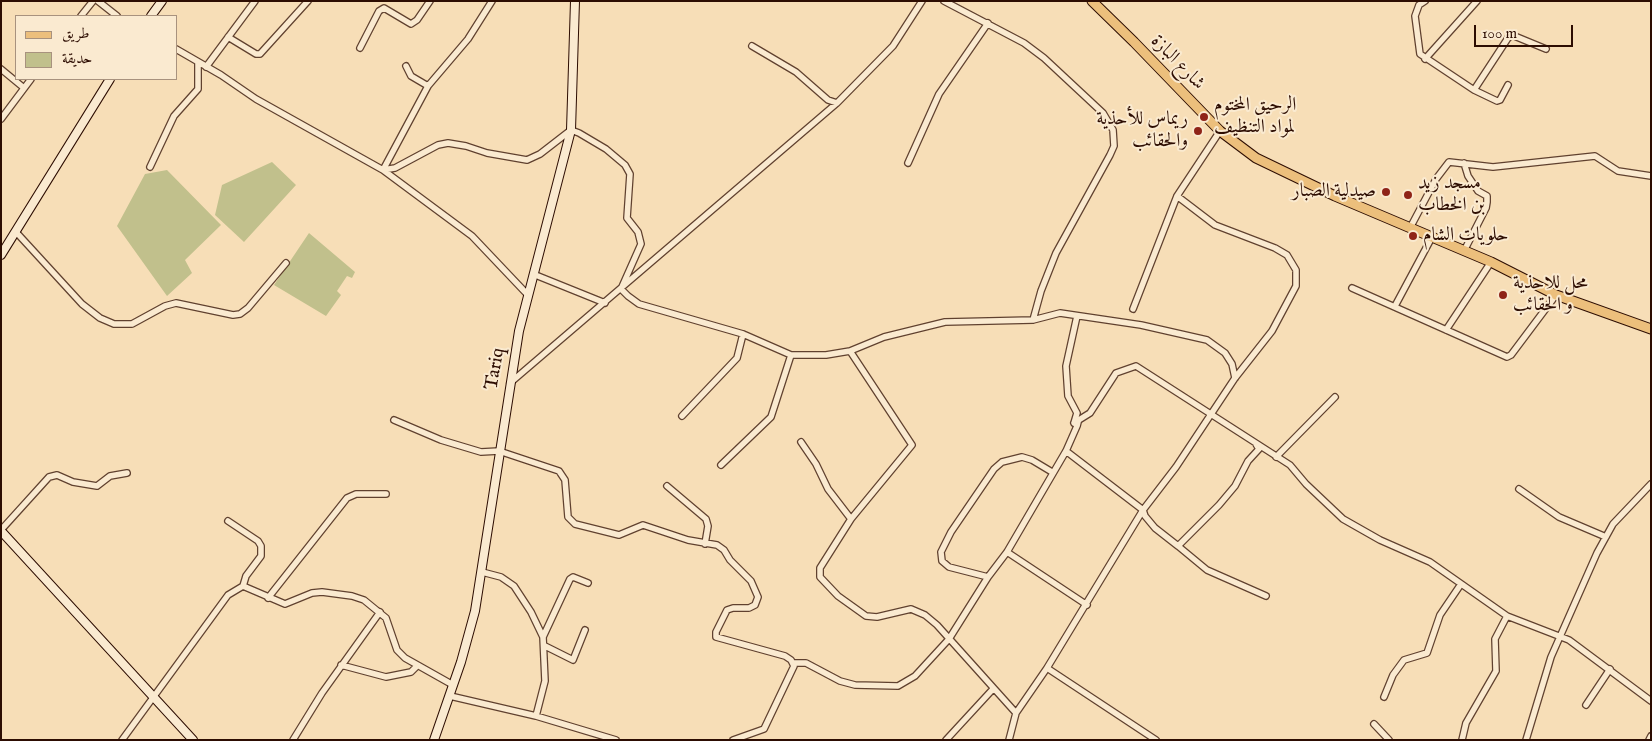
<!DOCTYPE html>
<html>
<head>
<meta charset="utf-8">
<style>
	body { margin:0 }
	#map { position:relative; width:1652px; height:741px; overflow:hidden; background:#f7deb7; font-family:"IM FELL English",Amiri,serif }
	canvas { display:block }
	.frame { position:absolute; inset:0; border:2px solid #2d0d02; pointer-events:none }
	.legend { position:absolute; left:15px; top:15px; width:162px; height:65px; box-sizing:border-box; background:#faead0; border:1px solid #a8927e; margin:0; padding:6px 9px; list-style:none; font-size:15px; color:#2d0d02 }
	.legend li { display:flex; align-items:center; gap:10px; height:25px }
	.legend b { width:25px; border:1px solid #a8927e }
	.scale { position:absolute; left:1474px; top:25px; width:99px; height:22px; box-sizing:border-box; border:2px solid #2d0d02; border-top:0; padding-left:6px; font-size:15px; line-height:18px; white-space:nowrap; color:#2d0d02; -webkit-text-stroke:4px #faead0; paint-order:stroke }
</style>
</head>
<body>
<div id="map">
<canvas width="1652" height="741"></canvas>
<div class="frame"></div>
<ul class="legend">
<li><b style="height:6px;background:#ecbf7c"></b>طريق</li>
<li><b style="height:14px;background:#c1c08c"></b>حديقة</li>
</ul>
<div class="scale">100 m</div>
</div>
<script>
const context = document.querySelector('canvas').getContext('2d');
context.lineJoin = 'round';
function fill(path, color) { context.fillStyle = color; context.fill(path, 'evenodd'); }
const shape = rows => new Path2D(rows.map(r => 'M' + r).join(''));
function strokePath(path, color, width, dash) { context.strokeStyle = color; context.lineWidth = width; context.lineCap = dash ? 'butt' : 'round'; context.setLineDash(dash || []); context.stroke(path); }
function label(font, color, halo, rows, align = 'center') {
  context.font = font + ' "IM FELL English",Amiri,serif'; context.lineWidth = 4; context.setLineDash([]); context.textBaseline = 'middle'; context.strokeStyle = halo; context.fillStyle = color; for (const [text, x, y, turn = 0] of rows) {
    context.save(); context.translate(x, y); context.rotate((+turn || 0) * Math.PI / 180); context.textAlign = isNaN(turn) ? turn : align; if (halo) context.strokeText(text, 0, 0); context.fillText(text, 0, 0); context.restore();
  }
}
fill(shape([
	[272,162,296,185,244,242,215,215,222,185],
	[167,170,221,225,185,260,192,273,167,296,117,226,145,174],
	[309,233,355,272,352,278,347,276,337,291,341,295,326,316,274,285]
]), '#c1c08c');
const street = shape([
	[98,1,117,16],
	[944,1,1024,43,1044,58,1103,113,1113,130,1114,146,1110,155,1056,253,1041,291,1033,320],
	[1425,1,1419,5,1415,16,1420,54,1474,90,1508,38,1512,35,1546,49],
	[81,16,93,1],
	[228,37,256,54,260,54,308,1],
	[752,46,796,72,828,100,837,103,893,46,922,1],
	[360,48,379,11,384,8,411,24,417,20,430,1],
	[176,49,221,75,256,99,383,170,395,168,438,145,448,143,466,146,487,153,527,160,540,154,571,130,579,133,606,149,625,165,630,174,627,218,638,232,641,244,621,289,628,296,639,304,743,334,791,355,826,355,850,351,884,337,945,322,1033,320,1060,313,1141,325,1207,340,1225,353,1232,364,1235,378],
	[1425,59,1477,1],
	[406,66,411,76,428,86,468,39,492,1],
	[206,67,255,1],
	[1,69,24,88],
	[428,86,383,170,472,236,527,294],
	[1474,90,1497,101,1500,100,1508,85],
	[1,119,31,79],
	[908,163,939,94,988,23],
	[1464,163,1468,176,1478,191,1487,196,1487,202,1486,208,1464,251],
	[150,167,174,116,198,89,198,62],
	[1177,196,1215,225,1275,248,1287,255,1296,270,1296,286,1272,331,1235,378,1176,467,1143,510,1145,516,1155,528,1178,546,1219,505,1235,486,1248,461,1259,449,1256,444],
	[1410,228,1436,179,1449,162,1493,167,1595,156,1618,171,1651,176],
	[16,232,82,304,100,318,114,324,132,324,165,306,176,303,233,315,240,314,248,308,286,263],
	[533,274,605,303],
	[1352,288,1507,357,1511,355,1556,295],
	[1395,306,1432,237],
	[1133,309,1177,196,1220,131],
	[1446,330,1491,262],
	[850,351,912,445,851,519,820,568,820,577,838,596,866,616,877,617,911,609,925,615,937,625,1016,713],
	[510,383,837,103],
	[682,416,737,358,743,334],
	[394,420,441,440,481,452,499,451,559,471,565,480,568,517,575,524,619,535,643,525,688,540,717,545,724,550,730,560,751,581,758,597,755,605,749,608,733,608,727,610,716,632,716,637,785,656,791,660,794,666,764,729,733,740],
	[1074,423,1090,413,1116,373,1136,366,1290,465,1306,484,1343,519,1380,540,1430,562,1507,616,1569,640,1651,701],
	[801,442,816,464,828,489,851,519],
	[1276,457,1335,397],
	[721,465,771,417,791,355],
	[667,486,706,519,708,526,705,544],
	[1519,489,1559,517,1606,537],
	[228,521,258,541,261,546,261,556,246,576,243,586],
	[1,530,49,477,57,475,73,482,97,486,110,476,127,473],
	[1178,546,1207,570,1266,596],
	[1007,552,1087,605],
	[482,572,501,577,514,586,531,612,543,637,545,681,536,716],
	[988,577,949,567,942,561,941,552,951,532,994,469,1002,462,1022,457,1032,460,1052,472],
	[268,598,347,498,356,494,386,494],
	[543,637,570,579,573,577,588,583],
	[545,646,573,660,585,630],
	[793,663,806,663,840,681,855,685,898,686,915,676,949,639,988,577,1007,552,1066,451,1077,426,1078,422,1074,423,1077,413,1068,396,1066,366,1077,316],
	[341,665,386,677,411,672,417,666],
	[1047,668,1143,510,1066,451],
	[450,696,536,716,616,740],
	[1384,697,1393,675,1404,660,1427,653,1440,615,1461,584],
	[1586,705,1610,669],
	[1374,724,1389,740],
	[122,740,228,595,243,586,285,604,312,593,322,592,352,596,364,600,386,618,397,650,405,658,453,685],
	[293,740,322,693,380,612],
	[946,740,993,689],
	[1009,740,1016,713,1047,668,1156,740],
	[1462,740,1466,723,1496,671,1495,639,1507,616],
	[1526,740,1551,657,1597,553,1613,524,1651,484],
	[1649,740,1651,736]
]);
const secondary = shape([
	[151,16,162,1],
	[1,255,110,79],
	[1,531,193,740],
	[434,740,461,662,475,611,519,331,571,130,575,1]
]);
const primary = shape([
	[1092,1,1134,42,1220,131,1256,158,1335,196,1491,262,1556,295,1651,329]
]);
strokePath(street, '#60412f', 8);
strokePath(secondary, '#2d0d02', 10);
strokePath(primary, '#2d0d02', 11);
strokePath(street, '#faead0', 5.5);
strokePath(secondary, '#faead0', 8);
strokePath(primary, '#ecbf7c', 9);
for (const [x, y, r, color] of [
	[1204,117,5,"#8f2418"],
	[1198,131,5,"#8f2418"],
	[1386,192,5,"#8f2418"],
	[1408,195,5,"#8f2418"],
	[1413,236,5,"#8f2418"],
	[1503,295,5,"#8f2418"]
]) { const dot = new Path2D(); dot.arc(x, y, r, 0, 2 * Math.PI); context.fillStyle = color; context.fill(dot); strokePath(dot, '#faead0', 2); }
label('19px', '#2d0d02', '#faead0', [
	["شارع البازة",1177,63,46],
	["Tariq",496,369,-80]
]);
label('19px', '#2d0d02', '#faead0', [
	["الرحيق المختوم",1214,106],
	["لمواد التنظيف",1214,128],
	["ريماس للأحذية",1188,120,"right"],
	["والحقائب",1188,142,"right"],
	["مسجد زيد",1418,184],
	["بن الخطاب",1418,206],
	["صيدلية الصبار",1376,192,"right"],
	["حلويات الشام",1423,236],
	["محل للاحذية",1513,284],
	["و الحقائب",1513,306]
], 'left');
</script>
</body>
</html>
